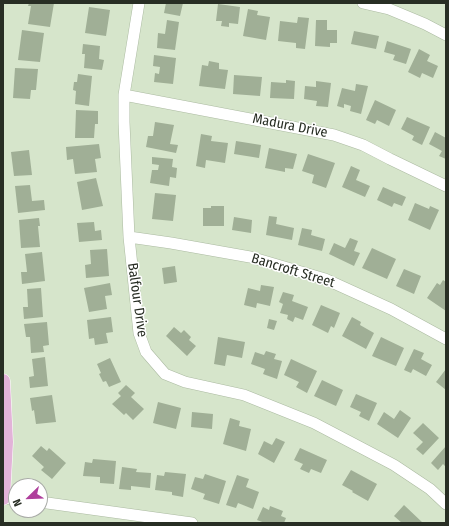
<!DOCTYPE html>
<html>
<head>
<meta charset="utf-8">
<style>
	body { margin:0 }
	#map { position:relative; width:449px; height:526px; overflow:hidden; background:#d6e5cb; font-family:"Fira Sans Condensed",sans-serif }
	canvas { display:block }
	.frame { position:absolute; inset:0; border:4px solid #282e24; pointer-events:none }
	.north { position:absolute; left:8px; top:478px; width:40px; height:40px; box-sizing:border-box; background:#fff; border:1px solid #a9aba7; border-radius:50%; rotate:247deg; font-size:11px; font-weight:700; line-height:16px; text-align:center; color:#282e24 }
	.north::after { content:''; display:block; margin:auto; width:14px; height:18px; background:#af3f9c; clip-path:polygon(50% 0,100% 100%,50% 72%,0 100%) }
</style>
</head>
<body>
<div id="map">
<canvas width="449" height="526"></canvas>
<div class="frame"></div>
<div class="north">N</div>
</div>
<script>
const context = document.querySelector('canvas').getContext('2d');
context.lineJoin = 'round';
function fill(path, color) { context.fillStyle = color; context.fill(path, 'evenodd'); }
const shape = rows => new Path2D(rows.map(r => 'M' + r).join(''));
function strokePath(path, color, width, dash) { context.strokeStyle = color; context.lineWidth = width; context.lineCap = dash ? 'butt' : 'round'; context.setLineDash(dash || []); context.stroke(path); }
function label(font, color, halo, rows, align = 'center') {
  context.font = font + ' "Fira Sans Condensed",sans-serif'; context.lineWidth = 3; context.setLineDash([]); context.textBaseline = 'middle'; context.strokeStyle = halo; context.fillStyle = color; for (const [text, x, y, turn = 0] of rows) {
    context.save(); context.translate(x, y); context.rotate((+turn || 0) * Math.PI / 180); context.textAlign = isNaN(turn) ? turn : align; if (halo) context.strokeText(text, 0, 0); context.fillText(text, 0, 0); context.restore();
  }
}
fill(shape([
	[29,3,54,3,50,27,28,24,31,6,28,6],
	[166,3,183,3,180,16,164,13],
	[218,4,240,7,238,24,229,23,229,27,221,26,222,21,216,21],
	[89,7,110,10,106,36,85,33],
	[248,9,258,11,257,15,270,17,266,40,243,36],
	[298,17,309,18,305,49,296,48,296,43,278,41,280,21,297,23],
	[167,20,179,22,175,50,157,48,158,33,165,34],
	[316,20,327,20,327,30,337,30,337,43,330,43,330,47,315,46],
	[22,30,44,33,40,62,18,60],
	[354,31,379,36,376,49,351,44],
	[387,41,411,49,406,64,393,60,395,55,384,52],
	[83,44,100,46,99,59,104,60,102,70,84,68,85,54,82,54],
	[419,49,430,55,427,61,438,66,433,78,422,73,420,78,408,72],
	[154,55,176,58,173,84,154,82,155,73,159,74,160,67,153,66],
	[209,61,219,63,219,69,228,70,225,89,199,86,202,65,208,66],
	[15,68,38,69,36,90,31,90,30,99,13,98],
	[78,74,92,76,89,106,75,104,76,91,73,90,74,82,77,82],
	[234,75,262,77,260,96,233,94],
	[286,80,295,81,294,99,270,98,271,82,286,83],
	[316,81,331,83,328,107,316,106,317,101,304,99,305,86,316,87],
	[356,84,368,86,361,114,350,111,351,106,344,104,344,108,337,106,342,88,355,91],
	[375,100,396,110,389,126,377,120,375,124,366,120],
	[76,110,98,111,98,124,95,124,94,138,75,138],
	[407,117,430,127,422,145,412,140,414,136,401,129],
	[155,122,174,125,170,144,178,145,176,153,146,147,148,136,153,136],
	[435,132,446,138,446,159,439,156,442,151,429,144],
	[201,134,212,136,211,141,228,143,225,163,206,160,205,168,196,166],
	[236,141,261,145,259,158,234,154],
	[99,144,101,158,95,159,97,172,75,174,73,159,67,160,66,147],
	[269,148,297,154,293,169,285,168,285,172,265,168],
	[29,150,32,175,14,176,11,152],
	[308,154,335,163,326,188,312,183,314,175,302,171],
	[152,157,173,159,172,167,177,168,176,178,170,177,169,186,150,183,152,170,158,170,159,165,152,164],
	[351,166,360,170,356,180,370,186,365,197,342,187],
	[96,178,103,206,82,210,77,182],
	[30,185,32,201,44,200,45,210,18,213,15,186],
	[383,187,406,197,402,206,394,203,392,207,377,200],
	[155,193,176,195,173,221,152,219],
	[415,203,429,209,430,206,439,210,430,230,408,220],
	[211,206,224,206,224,226,203,226,203,208,211,208],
	[269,216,277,217,276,224,294,228,292,240,266,235],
	[234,217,252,220,251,233,232,230],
	[39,218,40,226,38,226,40,247,21,248,19,220],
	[94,222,95,231,101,230,102,240,79,242,77,223],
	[302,228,312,230,311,235,325,239,322,251,298,245],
	[350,238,358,241,354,251,360,253,354,266,329,254,334,243,345,248],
	[372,248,396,259,387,279,362,268],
	[107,249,109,276,86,278,85,265,91,264,90,250],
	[42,252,45,281,22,284,21,272,27,272,25,254],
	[175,266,177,282,164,284,162,268],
	[404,269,421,276,414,294,396,286],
	[443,280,446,282,446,311,427,298,437,283,440,285],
	[110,283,112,295,105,296,107,309,89,312,84,288],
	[261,285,274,287,270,306,257,303,256,308,244,305,248,288,260,291],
	[41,288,43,317,24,319,23,307,28,307,27,289],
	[283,292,294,295,292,301,308,307,303,320,295,317,293,322,287,319,288,315,280,313,283,304,279,302],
	[321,305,340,313,334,328,331,326,328,333,312,325],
	[111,317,113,332,106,333,108,343,95,345,94,338,89,339,87,320],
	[352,317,361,322,360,325,374,333,366,349,342,336],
	[269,319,277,321,274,330,267,328],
	[47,322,49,345,43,346,44,352,31,353,30,337,26,337,24,324],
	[174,327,181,333,184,330,191,337,189,340,196,346,187,356,166,336],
	[218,337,245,342,242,358,227,355,225,366,214,364],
	[381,337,404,348,396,366,372,356],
	[414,349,424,353,421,359,432,365,426,376,413,369,411,373,404,370],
	[266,351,276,354,274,359,282,361,277,379,263,374,265,369,251,364,255,352,264,355],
	[45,357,48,386,30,388,29,377,34,376,32,359],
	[110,358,121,382,109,387,106,381,103,382,99,374,101,373,97,364],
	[291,359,317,371,307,393,296,387,299,382,284,375],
	[446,369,446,390,436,382],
	[322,380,343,390,336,406,314,396],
	[126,385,135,393,131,397,144,409,133,420,126,413,124,415,112,404,121,396,118,393],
	[356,394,377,403,369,421,359,416,361,412,350,407],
	[52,395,56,422,36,424,34,410,32,411,30,398],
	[158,402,181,408,176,429,153,423],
	[400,410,411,418,398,438,377,424,384,412,394,419],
	[192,412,213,414,212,429,191,427],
	[230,418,240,421,239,426,251,429,246,451,223,444],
	[423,423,439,438,423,455,416,449,423,442,413,433],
	[276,438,285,442,274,463,258,454,264,441,272,445],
	[41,446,47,451,49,448,66,463,52,479,41,470,44,467,32,456],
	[446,446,446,467,443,464,438,470,431,463],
	[300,448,327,460,321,473,311,469,309,473,300,469,303,464,294,460],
	[93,459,116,461,114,484,100,483,100,477,83,476,85,462,92,463],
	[122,467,137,469,136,472,151,473,150,488,131,486,131,490,119,489],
	[351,470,377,484,368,501,352,492,353,491,342,485],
	[165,472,186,474,183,497,172,495,172,492,155,490,157,475,164,476],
	[205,474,226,481,219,504,203,499,205,494,191,489,195,477,203,479],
	[237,475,249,479,246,487,259,492,253,509,238,503,236,508,226,505],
	[404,505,423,523,402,523,394,516],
	[270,506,283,511,281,516,286,518,284,523,265,523,257,520,263,507,269,510]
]), '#a0af96');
const minor = shape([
	[139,3,124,95,124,122,129,237,139,333,146,352,165,374,185,382,244,395,314,423,394,465,430,489,446,504],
	[363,3,389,9,425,24,446,35],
	[124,95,334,135,363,145,390,159,446,186],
	[129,237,171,243,250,257,325,279,391,309,446,339],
	[3,498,16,499],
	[40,502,192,523]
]);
const major = shape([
	[3,381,6,442,3,498]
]);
strokePath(minor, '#abbaa1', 12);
strokePath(major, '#fff', 15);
strokePath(minor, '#fff', 11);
strokePath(major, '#e2b3d8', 14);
label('14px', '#282e24', '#fff', [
	["Madura Drive",290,126,11],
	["Bancroft Street",293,271,17],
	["Balfour Drive",137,300,82]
]);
</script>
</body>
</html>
